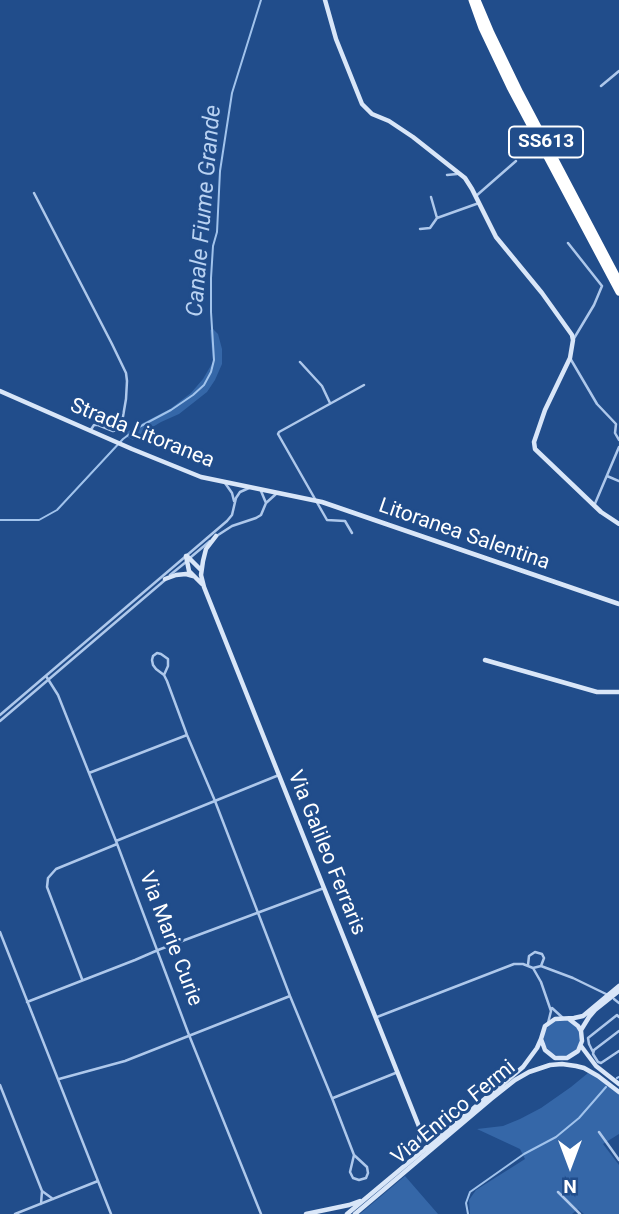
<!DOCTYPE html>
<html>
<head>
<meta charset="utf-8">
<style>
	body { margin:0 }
	#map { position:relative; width:619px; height:1214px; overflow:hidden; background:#214d8b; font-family:Roboto,sans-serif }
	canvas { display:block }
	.north { position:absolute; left:535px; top:1130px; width:70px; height:70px; -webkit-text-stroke:5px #214d8b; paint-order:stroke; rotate:180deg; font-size:19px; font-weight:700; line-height:28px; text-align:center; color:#fff }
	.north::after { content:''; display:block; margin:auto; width:24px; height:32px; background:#fff; clip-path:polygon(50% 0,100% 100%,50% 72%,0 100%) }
</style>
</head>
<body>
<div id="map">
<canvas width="619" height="1214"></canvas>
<div class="north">N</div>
</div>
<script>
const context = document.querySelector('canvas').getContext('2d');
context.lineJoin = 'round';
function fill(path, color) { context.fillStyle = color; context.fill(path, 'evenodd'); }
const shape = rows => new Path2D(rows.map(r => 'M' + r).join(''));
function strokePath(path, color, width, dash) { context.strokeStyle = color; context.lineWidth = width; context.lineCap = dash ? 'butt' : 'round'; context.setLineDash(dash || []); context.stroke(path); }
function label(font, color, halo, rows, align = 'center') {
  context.font = font + ' Roboto,sans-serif'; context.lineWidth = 6; context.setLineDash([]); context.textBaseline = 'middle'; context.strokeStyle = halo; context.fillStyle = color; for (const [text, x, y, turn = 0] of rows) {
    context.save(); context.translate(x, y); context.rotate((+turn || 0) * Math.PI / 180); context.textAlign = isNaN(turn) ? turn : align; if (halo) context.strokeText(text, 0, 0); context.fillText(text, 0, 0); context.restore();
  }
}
fill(shape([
	[213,329,218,334,222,349,222,364,215,380,207,392,179,414,161,422,136,437,133,440,125,436,127,432,141,424,170,409,191,393,203,379,213,362,210,330],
	'544 1038a18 18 0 1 1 36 0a18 18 0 1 1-36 0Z',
	[588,1073,593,1074,619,1094,619,1134,603,1144,619,1165,619,1214,584,1214,578,1209,572,1214,470,1214,469,1200,476,1190,525,1159,520,1149,477,1129,503,1126,520,1119,541,1108,571,1087],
	[405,1176,438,1214,360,1214]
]), '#3567a8');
strokePath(shape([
	[0,520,39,520,57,510,123,439,139,427,171,410,193,395,204,385,211,372,214,360,211,312,211,278,213,246,217,232,220,171,232,93,261,0],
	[617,1078,619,1077],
	[468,1214,466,1203,470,1192,524,1154,556,1137,579,1118,606,1087]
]), '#a1c3ec', 2);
strokePath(shape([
	[601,86,619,71],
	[447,175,457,174],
	[34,193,112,344,126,373,127,381,126,399,121,428,113,431,98,425,94,425,90,431],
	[476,196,516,161],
	[431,197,437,218],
	[420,229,430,228,437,218,479,203],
	[568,243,602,286,594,305,573,340],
	[570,358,597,404,616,424,615,433,619,440],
	[300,362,322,386,330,403],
	[607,476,619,481],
	[225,483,232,493,234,501],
	[266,503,276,494],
	[594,506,619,447],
	[352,533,345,521,327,520,278,434,279,432,364,385],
	[215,537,232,526,256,518,261,515,266,503,261,491],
	[191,557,210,541],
	[170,575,186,562],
	[164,675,168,666,168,659,161,654,157,653,153,656,152,660,153,665,156,669,164,675,167,681,187,735,215,801,290,996,332,1098,354,1155,350,1172,353,1178,359,1180,366,1178,368,1173,367,1167,354,1155],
	[46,676,58,695,116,841,189,1035,261,1214],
	[0,715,227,521,232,515,236,498,240,492,249,488],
	[0,721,165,580],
	[89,773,187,735],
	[116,841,279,775],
	[0,932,111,1214],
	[528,965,529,956,535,952,542,954,544,958,541,966],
	[533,968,541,966,573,978,606,994],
	[82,979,47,887,48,878,56,869,117,844],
	[614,999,619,1003],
	[27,1002,135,960,158,950,324,888],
	[552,1008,563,1018],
	[377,1017,514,964,523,964,533,968,541,982,551,1011,548,1023],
	[619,1031,594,1050,593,1054,598,1062,601,1063,619,1051],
	[593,1052,589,1044,588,1038,617,1015,619,1017],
	[59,1079,125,1061,290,996],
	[0,1085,42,1191,41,1204],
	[333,1098,398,1072],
	[599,1132,619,1160],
	[42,1191,53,1199],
	[558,1192,580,1214],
	[15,1214,98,1181]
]), '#aec8eb', 2.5);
strokePath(shape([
	[325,0,336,39,362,104,372,114,389,121,413,137,465,178,472,189,496,237,542,293,572,335,573,340,570,358,545,410,534,442,535,449,601,512,619,524],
	[0,391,132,449,201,477,322,502,619,604],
	[216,536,206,549,203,561,201,575,204,587,420,1129,418,1153],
	[186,556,189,571,202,584],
	[187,556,201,570],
	[165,579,176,575,186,574,193,576],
	[485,660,597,692,619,692],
	[581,1030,589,1017,595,1010,619,991],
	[581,1046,596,1066,619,1084],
	[567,1058,555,1058,545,1050,541,1039,545,1026,555,1019,574,1018,583,1016,619,986],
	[567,1058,578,1051,582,1041,581,1031,578,1026,569,1019],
	[420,1129,433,1133,442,1133],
	[306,1214,349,1205,360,1201],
	[347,1214,523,1067,537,1048,541,1039],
	[355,1214,491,1099,515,1080,529,1072,550,1065,562,1064,576,1066,584,1068,598,1076,619,1092]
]), '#d9e6f8', 4.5);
strokePath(shape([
	[472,0,482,28,510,87,619,292],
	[477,0,491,33,520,93,619,281]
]), '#fff', 7);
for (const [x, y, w] of [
	[546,142,74]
]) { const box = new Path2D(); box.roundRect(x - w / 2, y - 15.5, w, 31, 5); context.fillStyle = '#214d8b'; context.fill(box); strokePath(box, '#fff', 2); }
label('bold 19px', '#fff', null, [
	["SS613",546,142]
]);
label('21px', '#fff', '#214d8b', [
	["Strada Litoranea",142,434,22],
	["Litoranea Salentina",464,535,19],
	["Via Galileo Ferraris",326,853,68],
	["Via Marie Curie",170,939,69],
	["Via Enrico Fermi",454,1113,-39]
]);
label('italic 23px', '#b9d2f2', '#214d8b', [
	["Canale Fiume Grande",205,211,-85]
]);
</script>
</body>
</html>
